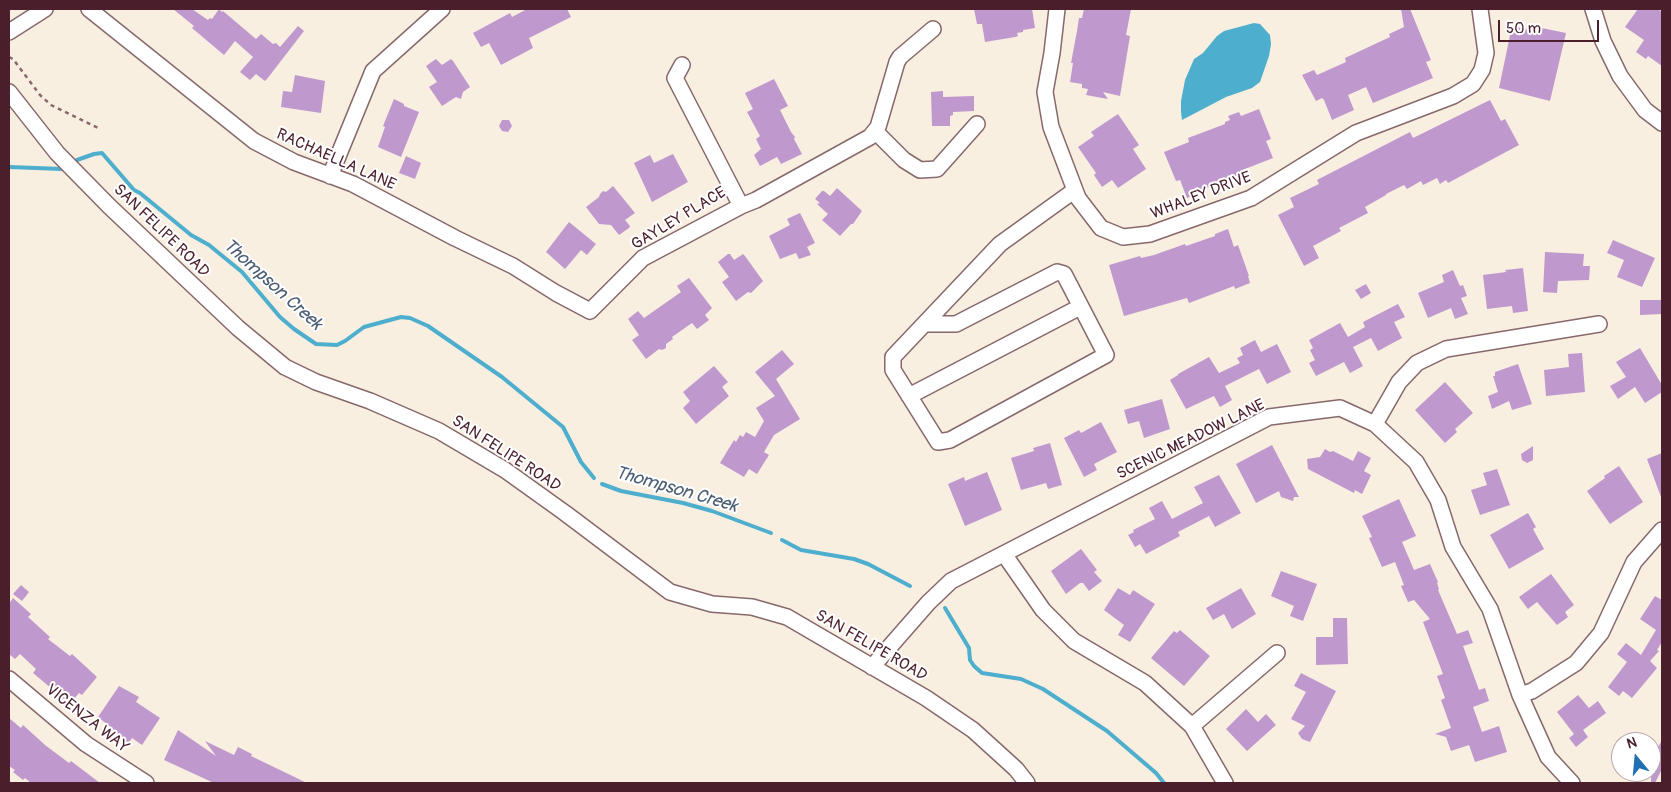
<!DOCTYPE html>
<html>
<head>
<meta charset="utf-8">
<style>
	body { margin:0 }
	#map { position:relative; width:1671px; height:792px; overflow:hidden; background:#f9efe1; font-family:Pangolin,sans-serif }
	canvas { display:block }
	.frame { position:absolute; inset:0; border:10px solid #4a1f2b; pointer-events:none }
	.north { position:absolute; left:1611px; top:732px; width:50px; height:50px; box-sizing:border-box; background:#fff; border:1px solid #b7a5aa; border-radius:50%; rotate:343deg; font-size:14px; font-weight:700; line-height:20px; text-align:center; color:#4a1f2b }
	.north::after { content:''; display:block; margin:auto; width:18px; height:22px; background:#1f6fb2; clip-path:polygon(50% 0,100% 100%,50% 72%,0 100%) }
	.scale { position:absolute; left:1498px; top:20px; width:101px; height:22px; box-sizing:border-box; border:2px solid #4a1f2b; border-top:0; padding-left:6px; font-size:15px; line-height:18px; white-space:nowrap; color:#4a1f2b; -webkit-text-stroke:4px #fff; paint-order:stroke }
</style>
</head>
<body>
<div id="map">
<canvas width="1671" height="792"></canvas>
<div class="frame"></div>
<div class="north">N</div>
<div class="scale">50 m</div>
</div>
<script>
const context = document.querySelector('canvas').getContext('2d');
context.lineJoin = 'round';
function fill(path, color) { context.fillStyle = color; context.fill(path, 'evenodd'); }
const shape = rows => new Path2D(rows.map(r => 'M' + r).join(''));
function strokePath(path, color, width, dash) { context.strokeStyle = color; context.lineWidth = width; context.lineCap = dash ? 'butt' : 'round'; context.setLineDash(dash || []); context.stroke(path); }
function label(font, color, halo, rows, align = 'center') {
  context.font = font + ' Pangolin,sans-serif'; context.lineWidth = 4; context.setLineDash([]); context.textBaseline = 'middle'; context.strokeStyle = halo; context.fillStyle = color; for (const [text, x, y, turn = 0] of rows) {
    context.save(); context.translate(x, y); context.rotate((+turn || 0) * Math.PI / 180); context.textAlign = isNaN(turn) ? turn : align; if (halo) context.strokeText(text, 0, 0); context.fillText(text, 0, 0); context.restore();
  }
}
fill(shape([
	[1254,23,1260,24,1270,35,1271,44,1269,56,1260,82,1252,88,1226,97,1182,120,1181,112,1181,101,1185,80,1194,59,1203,53,1217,36,1224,31]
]), '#4eaecd');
strokePath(shape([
	[77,160,94,154,102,153,134,190,140,193,191,235,209,245,242,272,280,317,294,329,316,344,337,345,345,341,364,327,401,317,410,318,428,326,502,377,563,427,581,462,594,478],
	[9,167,62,169],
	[602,484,621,491,683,503,712,511,771,533],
	[782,540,801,550,854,559,868,564,910,586],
	[945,608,969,648,970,660,974,666,982,673,1021,679,1043,689,1107,731,1156,773,1164,783]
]), '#4eaecd', 4);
fill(shape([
	[173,9,192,9,208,20,210,18,212,19,219,9,222,12,223,11,256,39,261,34,273,44,276,43,280,47,298,26,304,31,267,79,265,81,256,74,250,80,240,72,253,57,235,41,224,55,192,28,194,26],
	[527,9,567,9,571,17,529,38,533,48,501,65,489,43,481,47,473,33,510,13,512,17],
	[974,9,1032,9,1035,28,1023,30,1023,32,1017,33,1018,36,1015,37,985,42,982,24,977,24],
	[1084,9,1131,9,1126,35,1130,36,1120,96,1103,92,1108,99,1086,95,1088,89,1082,88,1082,84,1070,82,1073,63,1071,63,1077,31,1079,18,1082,18],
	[1401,9,1410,9,1431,60,1426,62,1433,78,1373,103,1366,87,1348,95,1354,110,1332,120,1324,100,1322,98,1316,101,1302,75,1314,70,1317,75,1346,62,1345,58,1390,37,1389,34,1404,27],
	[1638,9,1658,9,1662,12,1662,66,1648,56,1646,59,1636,52,1644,40,1625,27],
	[1512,26,1536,31,1537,27,1566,33,1550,101,1499,88],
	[436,59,442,65,451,59,453,61,470,87,463,92,461,99,456,97,442,106,429,87,437,82,426,66],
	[295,75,325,81,321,113,281,107,283,91,292,92],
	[774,79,788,106,780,110,791,132,795,137,794,139,802,154,781,164,777,157,760,166,754,155,761,149,756,139,760,136,747,112,753,109,745,93],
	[943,91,943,97,974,96,974,111,953,112,953,115,950,116,950,126,932,126,931,92],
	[394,99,404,104,404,106,419,112,401,157,378,147,385,127,383,126],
	[1490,100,1501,121,1505,119,1519,145,1448,183,1446,180,1440,184,1437,178,1423,185,1421,181,1407,189,1404,185,1386,194,1386,195,1365,207,1368,213,1339,228,1341,231,1313,246,1319,258,1304,266,1278,215,1294,207,1290,198,1319,184,1317,180,1410,132,1413,138],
	[1259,109,1271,139,1266,141,1273,158,1240,171,1242,174,1199,191,1200,193,1187,198,1180,180,1176,181,1164,152,1189,142,1188,138,1225,124,1225,122,1230,120,1228,116,1239,112,1241,116],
	[1118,114,1139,145,1133,149,1146,169,1118,188,1112,180,1102,187,1094,175,1096,173,1078,147,1094,136,1091,132],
	[502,120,509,120,512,126,508,132,502,131,499,126],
	[673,154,688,182,652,202,634,163,650,155,654,163],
	[406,156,421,163,415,179,399,173],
	[613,186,635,213,625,220,630,226,629,228,619,235,611,225,599,224,586,207,599,197,600,194,603,191,606,192],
	[837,188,862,211,853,224,851,224,840,236,822,220,828,214,817,204,820,203,815,199,822,191,824,191,830,196],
	[800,213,815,243,807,247,811,255,799,259,796,253,780,259,769,236,790,225,787,219],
	[569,222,596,244,587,255,581,250,565,269,546,252],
	[1228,229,1234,247,1238,245,1249,276,1248,276,1250,283,1235,289,1234,286,1189,303,1187,298,1124,316,1109,265,1140,256,1141,258,1154,255,1185,244,1186,246,1215,236,1215,234],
	[1613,240,1655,258,1642,287,1617,277,1624,260,1607,253],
	[1545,252,1584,254,1583,266,1590,266,1589,280,1558,281,1557,293,1543,292],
	[728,254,730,254,734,260,743,254,745,256,763,281,751,293,748,292,736,301,722,282,729,277,718,262],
	[1523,268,1528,311,1513,313,1512,306,1487,309,1483,275,1506,272,1505,270],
	[1453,270,1460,286,1463,285,1467,296,1461,298,1468,314,1455,319,1451,308,1428,318,1418,293,1444,282,1442,275],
	[689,278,712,308,705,315,709,320,697,329,692,323,672,337,673,339,666,344,666,348,662,350,659,349,646,359,632,340,639,335,628,319,638,311,644,318,681,292,677,286],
	[1366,284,1371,293,1361,299,1355,290],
	[1640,300,1662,300,1662,314,1640,315],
	[1398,304,1405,317,1394,322,1402,338,1378,351,1371,338,1353,347,1363,366,1350,373,1344,362,1316,376,1309,363,1315,360,1310,350,1313,348,1309,340,1340,323,1348,337,1365,327,1363,322],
	[1255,340,1261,352,1277,344,1291,372,1267,384,1259,369,1225,386,1232,400,1220,407,1214,396,1186,409,1170,380,1178,375,1178,374,1209,357,1219,373,1240,363,1237,358,1243,355,1240,348],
	[1640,348,1662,385,1662,392,1645,403,1635,387,1618,399,1610,386,1626,377,1616,362],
	[782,350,794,364,776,379,800,419,774,435,764,452,769,455,757,474,749,469,744,477,720,463,734,440,736,442,740,435,743,437,746,432,755,437,764,421,756,408,775,396,755,372],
	[1582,353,1585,392,1546,396,1544,370,1569,367,1568,354],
	[1518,364,1532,404,1512,410,1509,401,1492,409,1488,396,1498,392,1493,376,1495,376,1495,372],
	[714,366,728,382,722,387,729,396,696,424,683,408,690,401,683,392],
	[1445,382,1473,413,1455,429,1457,432,1445,443,1415,410],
	[1162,399,1170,429,1144,438,1139,421,1128,424,1124,410],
	[1101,422,1117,452,1094,464,1097,470,1084,477,1064,438,1079,430,1081,433],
	[1050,443,1062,485,1048,489,1046,483,1021,490,1011,458,1034,451,1033,448],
	[1272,445,1299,497,1294,497,1293,501,1281,497,1279,491,1256,503,1236,464],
	[1533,446,1533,460,1527,463,1522,460,1521,454],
	[1325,449,1330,452,1333,451,1353,461,1358,451,1371,458,1364,471,1371,475,1362,494,1355,490,1354,493,1308,469,1307,459,1320,457],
	[1662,453,1662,497,1661,497,1647,459],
	[1619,466,1643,502,1610,524,1587,491,1605,478,1604,476],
	[1497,469,1510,505,1480,515,1471,490,1487,485,1483,473],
	[987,472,1002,510,965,526,948,484,964,477,965,481],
	[1219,475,1241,513,1215,527,1209,516,1178,532,1180,536,1146,554,1140,544,1135,547,1128,535,1134,532,1133,530,1155,519,1149,508,1162,501,1172,519,1203,503,1194,487],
	[1399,499,1416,536,1402,542,1414,570,1430,564,1438,582,1437,583,1439,589,1438,590,1457,634,1468,630,1473,643,1463,646,1479,690,1485,688,1489,701,1473,707,1482,732,1499,726,1507,752,1475,762,1469,745,1451,751,1446,737,1435,734,1451,728,1441,700,1445,698,1437,676,1443,674,1423,622,1430,619,1414,600,1408,602,1401,586,1404,585,1395,562,1382,567,1369,538,1372,537,1362,516],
	[1528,513,1536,527,1533,529,1544,549,1509,569,1490,535],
	[1081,549,1097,570,1094,572,1102,581,1089,591,1083,583,1080,583,1066,594,1051,571],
	[1281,571,1317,584,1303,621,1290,616,1294,606,1271,596],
	[1551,574,1574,605,1565,612,1568,617,1557,625,1537,602,1528,609,1519,597],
	[21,585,29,592,22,601,13,594],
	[1118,588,1130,595,1133,590,1155,604,1130,642,1118,635,1124,625,1104,610],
	[1241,588,1256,614,1232,629,1224,614,1213,620,1206,608],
	[1655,596,1662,600,1662,642,1657,650,1659,651,1650,661,1657,668,1632,698,1623,691,1619,696,1608,687,1627,662,1617,654,1626,643,1641,655,1656,630,1640,619],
	[13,598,31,614,28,617,50,637,48,639,70,656,72,654,97,677,82,695,79,693,70,704,33,673,36,669,20,654,15,659,9,654,9,604],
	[1333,618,1347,618,1348,664,1316,665,1316,637,1333,637],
	[1180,630,1210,656,1184,686,1151,658,1174,631,1177,633],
	[1301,673,1336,691,1310,742,1302,739,1298,733,1305,726,1291,719,1306,692,1294,686],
	[119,686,139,697,136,702,160,718,142,745,132,738,128,744,116,736,118,733,98,717],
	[1578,695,1589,708,1598,701,1606,713,1583,730,1588,737,1576,747,1569,738,1574,734,1557,712],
	[1246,709,1258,722,1266,714,1276,725,1247,751,1226,729],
	[9,718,21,728,23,725,45,745,69,763,71,761,100,783,31,783,25,778,23,780,13,772,15,770,9,766],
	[178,730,216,756,205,741,234,755,238,747,252,754,251,756,307,783,214,783,164,760],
	[1662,740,1662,769,1655,783,1651,783,1651,760]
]), '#bf98ce');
const minor = shape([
	[89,9,254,141,294,162,353,184,455,238,513,266,556,293,590,311,643,258,741,206,675,78,682,65],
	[1057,9,1052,53,1045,92,1051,127,1078,198,1101,228,1123,237,1150,234,1251,198,1356,133,1453,96,1473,84,1482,70,1486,53,1480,9],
	[1593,9,1603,41,1620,76,1645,110,1662,123],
	[9,32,45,9],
	[9,92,57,153,109,206,238,328,285,367,316,382,370,401,439,431,505,470,565,513,670,592,712,604,752,607,787,617,926,698,973,730,1016,769,1027,783],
	[875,131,904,160,920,170,937,169,977,124],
	[330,176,373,71,442,9],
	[741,206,756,200,870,137,878,127,897,62,900,57,933,29],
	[924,324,956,324,1057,272,1064,274,1106,355,950,440,938,442,893,370,893,357,1000,244,1075,190],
	[909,396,1080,307],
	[1375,424,1399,382,1417,363,1446,349,1599,324],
	[1004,554,1043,610,1074,641,1145,683,1192,726,1225,783],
	[872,667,928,603,951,581,1269,417,1340,408,1375,424,1416,462,1438,500,1453,547,1490,609,1520,695,1548,757,1572,783],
	[9,679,86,744,146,783],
	[1520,695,1532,691,1576,663,1601,633,1634,562,1662,530],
	[1192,726,1277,653]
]);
strokePath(minor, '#87686b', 18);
strokePath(shape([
	[9,57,13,59,40,95,51,105,98,128]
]), '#87686b', 2.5, [4, 4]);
strokePath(minor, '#fff', 15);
label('16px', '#4a1f2b', '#fff', [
	["RACHAELLA LANE",336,160,24],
	["WHALEY DRIVE",1201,196,-21],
	["GAYLEY PLACE",679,219,-31],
	["SAN FELIPE ROAD",161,231,44],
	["SCENIC MEADOW LANE",1191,440,-26],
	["SAN FELIPE ROAD",506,454,33],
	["SAN FELIPE ROAD",871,646,30],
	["VICENZA WAY",87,719,38]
]);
label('italic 18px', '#4c5f74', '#fff', [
	["Thompson Creek",272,285,42],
	["Thompson Creek",676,490,16]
]);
</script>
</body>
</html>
